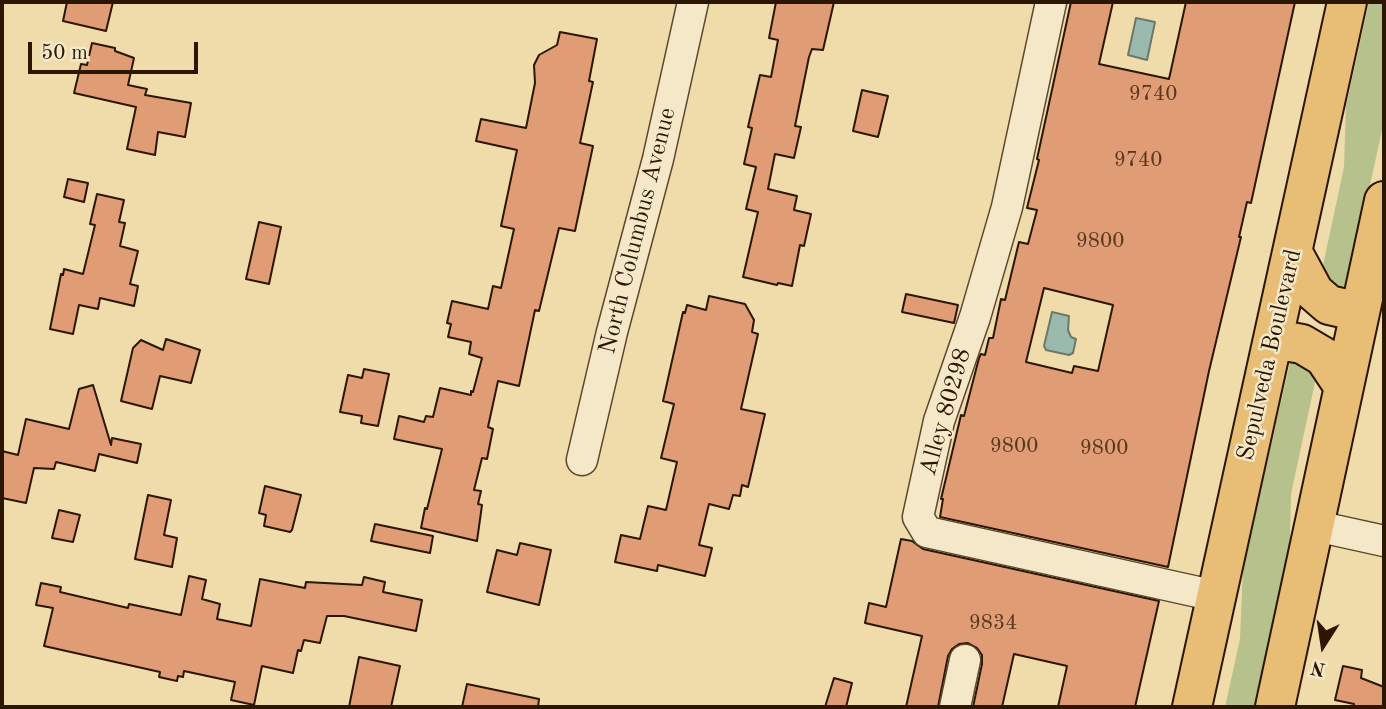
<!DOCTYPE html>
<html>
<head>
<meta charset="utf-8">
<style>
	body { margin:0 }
	#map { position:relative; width:1386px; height:709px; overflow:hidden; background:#f0dbab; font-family:"Old Standard TT",serif }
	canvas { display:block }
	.frame { position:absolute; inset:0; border:4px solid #2a1601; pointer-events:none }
	.north { position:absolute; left:1288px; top:611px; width:70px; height:70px; -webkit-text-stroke:5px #f5e8c8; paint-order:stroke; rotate:192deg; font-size:19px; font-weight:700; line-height:28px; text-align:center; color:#2a1601 }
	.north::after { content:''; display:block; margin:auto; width:24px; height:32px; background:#2a1601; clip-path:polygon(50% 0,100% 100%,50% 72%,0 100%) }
	.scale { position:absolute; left:28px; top:42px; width:170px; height:32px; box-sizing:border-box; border:4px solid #2a1601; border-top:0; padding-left:9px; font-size:21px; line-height:24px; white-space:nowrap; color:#2a1601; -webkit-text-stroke:5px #f5e8c8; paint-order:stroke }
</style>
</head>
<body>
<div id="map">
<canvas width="1386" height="709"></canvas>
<div class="frame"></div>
<div class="north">N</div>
<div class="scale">50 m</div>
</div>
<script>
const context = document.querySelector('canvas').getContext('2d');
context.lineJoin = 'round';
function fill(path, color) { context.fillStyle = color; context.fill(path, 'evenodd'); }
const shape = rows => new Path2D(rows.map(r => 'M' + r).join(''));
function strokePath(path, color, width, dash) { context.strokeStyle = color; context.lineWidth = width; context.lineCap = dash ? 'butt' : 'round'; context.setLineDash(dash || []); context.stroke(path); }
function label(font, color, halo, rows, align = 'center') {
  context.font = font + ' "Old Standard TT",serif'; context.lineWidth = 5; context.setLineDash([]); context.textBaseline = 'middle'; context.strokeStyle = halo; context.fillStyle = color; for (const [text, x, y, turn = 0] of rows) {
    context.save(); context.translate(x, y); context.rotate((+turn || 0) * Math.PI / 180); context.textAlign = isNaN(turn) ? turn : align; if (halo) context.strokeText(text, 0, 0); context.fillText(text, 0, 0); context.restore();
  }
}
fill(shape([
	[1369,2,1384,2,1384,121,1347,290,1319,284,1344,167,1346,106],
	[1291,358,1317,373,1291,494,1290,536,1287,563,1255,707,1225,707,1240,639,1243,568]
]), '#b7c18b');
const water = shape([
	[1136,18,1155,22,1147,60,1128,55,1136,18],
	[1052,312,1069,316,1068,330,1071,337,1076,339,1073,353,1069,355,1046,350,1044,346,1052,312]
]);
fill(water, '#9bbaae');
strokePath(water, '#6e7869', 2);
const building = shape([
	[67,2,113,2,106,31,63,21,67,2],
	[776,2,834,2,823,50,812,49,809,57,795,126,801,127,794,158,775,154,768,189,797,196,794,210,811,214,804,246,800,245,792,286,778,283,777,285,743,277,758,212,746,209,756,167,744,164,752,128,748,127,760,75,771,77,778,40,769,38,776,2],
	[1071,2,1113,2,1099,64,1169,79,1186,2,1295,2,1251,203,1247,202,1239,237,1241,237,1209,371,1168,567,940,517,943,499,941,499,961,415,964,416,979,358,981,354,985,355,989,338,993,338,1001,299,1005,300,1019,242,1028,244,1037,210,1027,208,1039,160,1037,159,1071,2],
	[1044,288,1113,305,1098,371,1074,366,1072,373,1026,362,1044,288],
	[560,32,597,39,589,81,593,82,580,143,593,146,575,231,559,228,539,311,535,310,519,386,498,381,488,427,493,429,487,459,482,458,474,490,481,491,478,504,482,505,477,541,421,528,425,508,427,509,442,449,394,439,399,416,424,422,426,416,433,417,440,388,471,395,471,391,473,392,482,358,469,354,471,342,448,337,451,324,447,323,452,301,488,309,493,286,501,288,514,229,501,226,517,150,476,141,481,119,526,128,535,83,534,65,539,55,557,45,560,32],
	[92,43,115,48,115,51,134,58,128,85,147,89,145,95,191,103,185,137,158,132,155,155,127,149,136,107,74,93,81,64,87,65,92,43],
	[862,90,888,96,878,137,853,131,862,90],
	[68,179,88,183,84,202,64,197,68,179],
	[97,194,124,200,119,222,125,223,120,246,138,251,130,284,138,286,134,306,100,298,98,309,79,305,73,334,50,329,61,274,63,275,64,269,83,274,95,225,90,224,97,194],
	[259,222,281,227,269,284,246,279,259,222],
	[906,294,958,305,954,323,902,312,906,294],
	[709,296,745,304,754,320,752,332,758,334,741,409,765,414,748,487,742,485,740,496,733,495,729,509,709,504,699,545,712,548,705,576,658,565,657,571,615,562,621,535,640,539,648,506,666,510,677,462,661,458,674,404,663,401,683,312,685,313,687,305,706,310,709,296],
	[166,339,200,350,191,383,160,376,152,409,121,401,133,348,141,340,163,350,166,339],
	[364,369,389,374,378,426,361,423,362,416,340,412,348,375,362,378,364,369],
	[93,385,111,445,112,438,141,444,137,463,99,454,95,471,56,462,54,469,34,468,26,503,2,498,2,451,18,455,26,419,69,429,79,389,93,385],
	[265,486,301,495,292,530,290,532,264,526,266,515,259,513,265,486],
	[148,495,171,500,164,535,177,538,172,567,135,559,148,495],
	[59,510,80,515,73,542,52,538,59,510],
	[375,524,433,536,430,553,371,541,375,524],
	[901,539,912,541,923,549,1159,601,1135,707,1058,707,1067,666,1014,654,1002,707,973,707,982,664,982,655,977,648,968,643,959,644,952,649,948,656,938,707,906,707,922,636,865,623,869,603,886,607,901,539],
	[520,543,551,550,539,605,487,592,497,550,517,555,520,543],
	[189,576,206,580,202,599,220,604,217,619,251,626,260,579,305,588,306,582,362,585,364,577,385,582,383,592,422,600,416,631,344,616,327,616,320,643,304,640,301,651,298,650,293,673,262,666,254,705,231,700,235,682,184,671,183,677,178,676,177,681,159,677,160,672,44,646,53,608,36,605,41,583,61,587,60,592,128,608,129,604,181,615,189,576],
	[359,657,400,666,391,707,349,707,359,657],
	[1343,666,1362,670,1361,678,1384,687,1384,707,1354,707,1354,704,1335,700,1343,666],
	[834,678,852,683,846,707,825,707,834,678],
	[467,684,539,699,538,707,462,707,467,684]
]);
fill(building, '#e09c74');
strokePath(building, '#2a1601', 2);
const minor = shape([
	[1051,2,1007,207,975,317,939,421,918,517,927,532,1216,596],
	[582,460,612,332,658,159,693,2],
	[1316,526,1384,541],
	[955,707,965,660]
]);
const major = shape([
	[1293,253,1314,292,1329,305,1360,312],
	[1274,339,1302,344,1324,357,1344,387],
	[1192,707,1347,2],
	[1275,707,1384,201]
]);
strokePath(minor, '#5c472c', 33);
strokePath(major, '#2a1601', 42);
strokePath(minor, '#f5e8c8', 30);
strokePath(major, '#e8be76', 38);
label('21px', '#58381e', null, [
	["9740",1153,94],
	["9740",1138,160],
	["9800",1100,241],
	["9800",1014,446],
	["9800",1104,448],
	["9834",993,623]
]);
label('24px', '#2a1601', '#f5e8c8', [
	["North Columbus Avenue",638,231,-76],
	["Sepulveda Boulevard",1270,355,-77],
	["Alley 80298",946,412,-74]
]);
</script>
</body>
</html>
